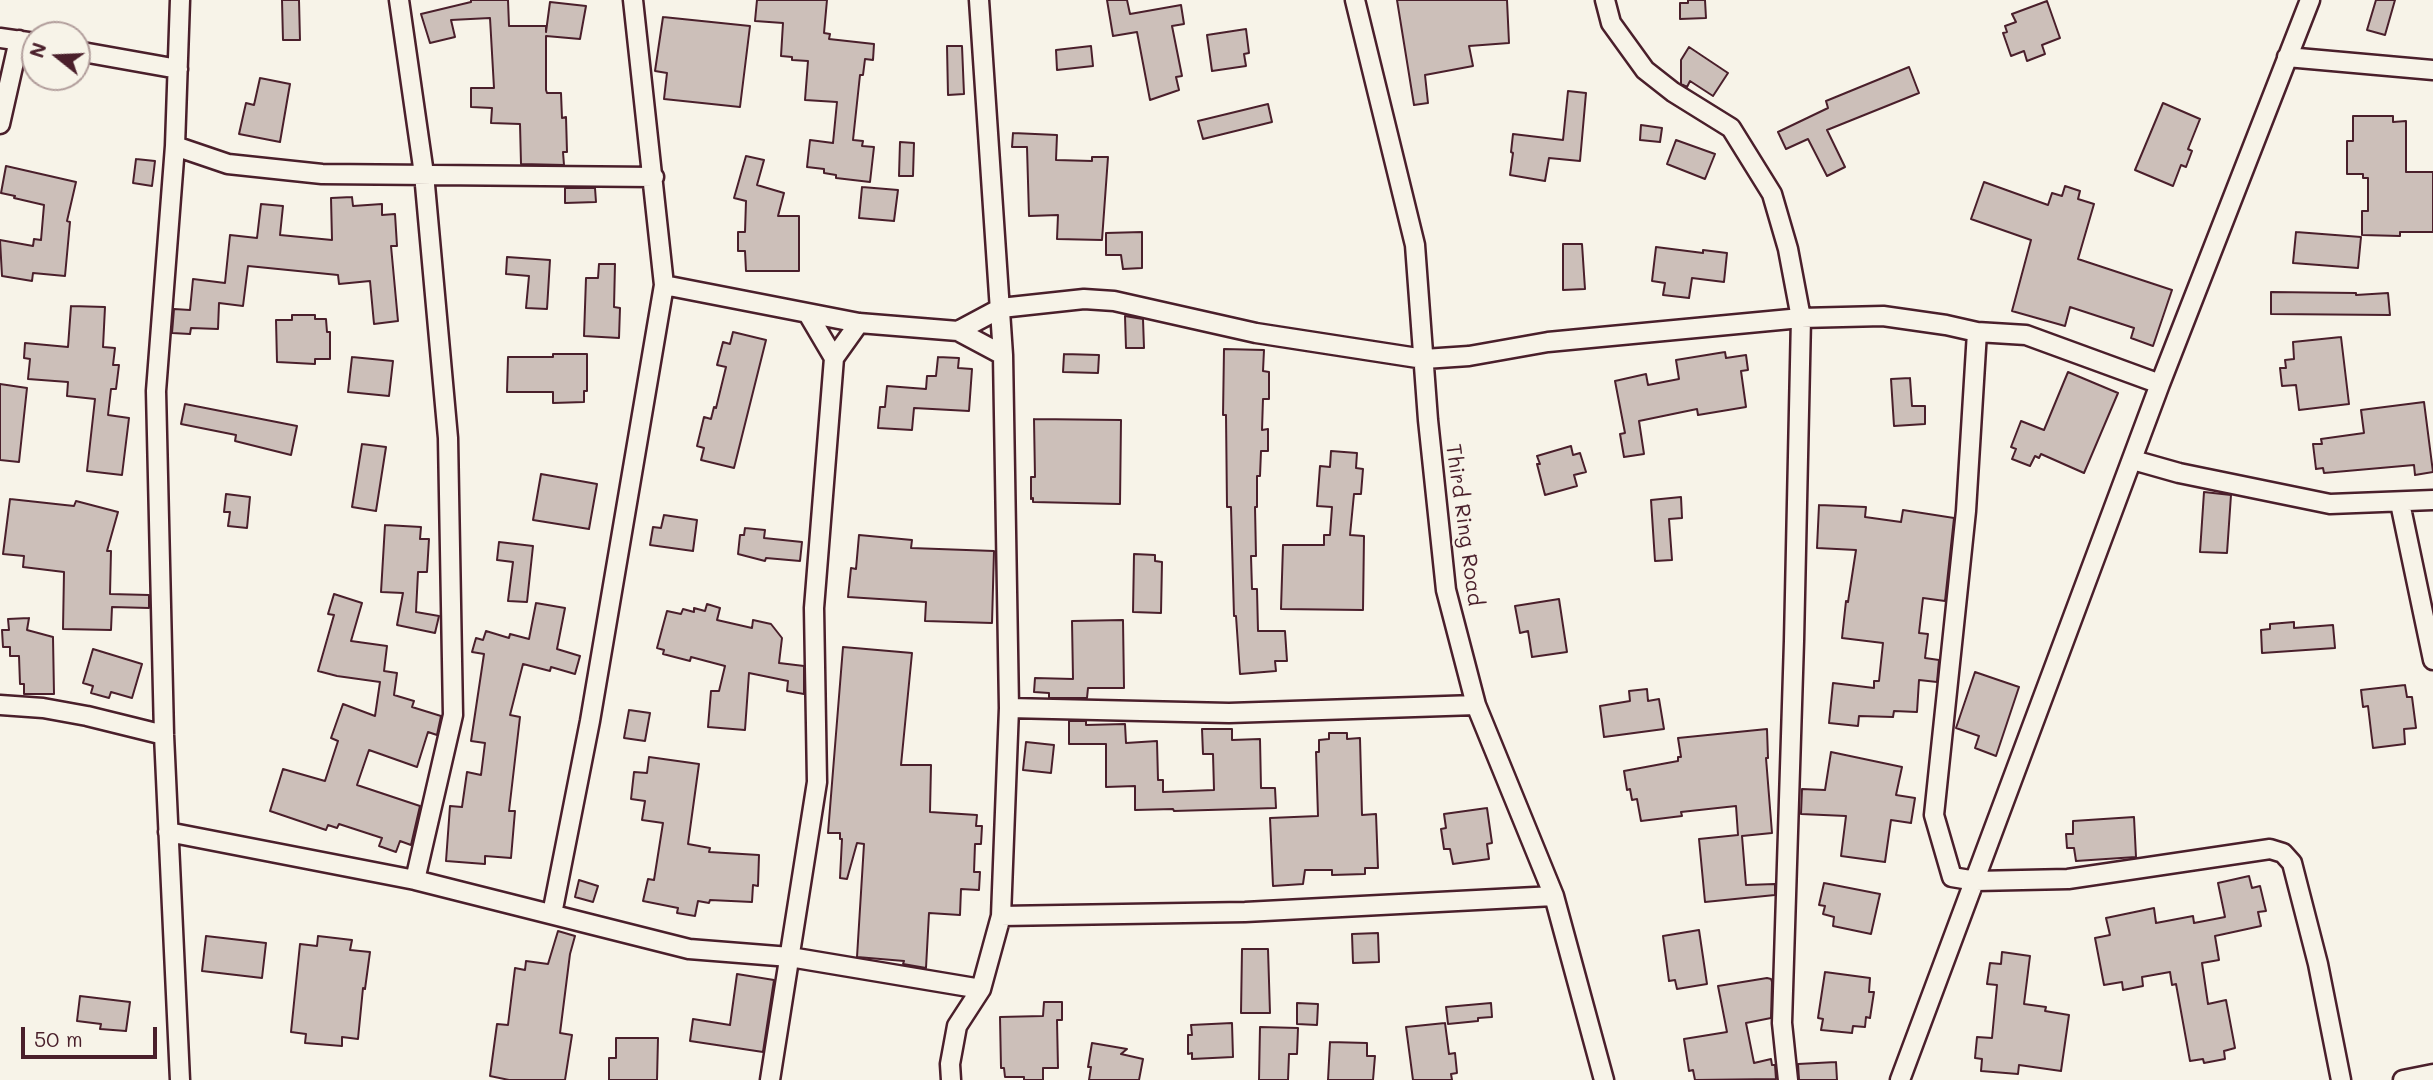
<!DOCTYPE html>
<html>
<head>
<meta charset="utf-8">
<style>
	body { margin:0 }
	#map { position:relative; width:2433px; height:1080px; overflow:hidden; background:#f7f3e8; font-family:Mali,sans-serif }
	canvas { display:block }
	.north { position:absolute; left:21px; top:21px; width:70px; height:70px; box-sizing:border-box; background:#f7f3e8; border:2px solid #b29e9c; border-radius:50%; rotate:288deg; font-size:19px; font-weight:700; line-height:28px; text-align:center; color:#4a1f2b }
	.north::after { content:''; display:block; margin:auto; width:24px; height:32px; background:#4a1f2b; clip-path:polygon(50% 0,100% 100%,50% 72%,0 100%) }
	.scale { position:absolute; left:21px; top:1027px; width:136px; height:32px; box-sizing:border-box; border:4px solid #4a1f2b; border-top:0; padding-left:9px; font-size:21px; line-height:24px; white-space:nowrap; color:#4a1f2b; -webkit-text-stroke:5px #f7f3e8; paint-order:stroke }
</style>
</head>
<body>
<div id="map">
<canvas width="2433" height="1080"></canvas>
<div class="north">N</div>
<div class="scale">50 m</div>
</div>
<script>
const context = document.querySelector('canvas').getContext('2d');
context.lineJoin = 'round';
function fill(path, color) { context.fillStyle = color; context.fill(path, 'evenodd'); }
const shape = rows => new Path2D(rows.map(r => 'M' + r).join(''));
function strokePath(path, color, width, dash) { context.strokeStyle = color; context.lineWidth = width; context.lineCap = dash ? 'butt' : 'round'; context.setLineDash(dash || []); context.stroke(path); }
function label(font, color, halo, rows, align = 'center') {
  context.font = font + ' Mali,sans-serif'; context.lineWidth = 5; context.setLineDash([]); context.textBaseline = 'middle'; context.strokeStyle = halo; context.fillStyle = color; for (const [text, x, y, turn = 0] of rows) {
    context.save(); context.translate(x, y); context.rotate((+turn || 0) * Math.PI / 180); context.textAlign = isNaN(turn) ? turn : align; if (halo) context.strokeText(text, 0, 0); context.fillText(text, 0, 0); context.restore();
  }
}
const building = shape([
	[282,0,299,0,300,40,283,40,282,0],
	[471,0,508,0,509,26,546,26,546,32,550,2,586,6,580,39,546,36,546,90,547,93,561,93,562,118,566,117,567,152,563,152,564,165,521,164,520,124,491,123,492,108,471,107,471,88,494,88,490,18,451,20,455,37,430,43,421,14,471,2,471,0],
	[757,0,827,0,824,33,830,34,829,39,874,44,873,60,865,59,863,75,860,75,853,140,863,141,862,146,874,147,870,182,836,178,836,175,824,173,824,169,807,167,810,140,833,143,837,102,805,100,808,61,792,60,792,57,781,56,783,23,755,21,757,0],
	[1107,0,1127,0,1130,14,1181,5,1184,24,1172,26,1182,76,1176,77,1179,90,1150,100,1137,32,1113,36,1107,0],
	[1397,0,1507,0,1509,43,1469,46,1473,66,1425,75,1428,103,1414,105,1397,0],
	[1688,0,1705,0,1706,18,1680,19,1680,3,1688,3,1688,0],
	[2376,0,2395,0,2385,35,2367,30,2376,0],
	[2047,1,2060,38,2042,45,2045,54,2027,61,2024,51,2011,56,2003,33,2007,32,2005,26,2016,22,2012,14,2047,1],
	[663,17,750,26,740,107,664,99,667,73,655,71,663,17],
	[1246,29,1249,53,1244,54,1246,66,1212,71,1207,35,1246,29],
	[947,46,962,46,964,94,948,95,947,46],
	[1091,46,1093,66,1057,70,1056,50,1091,46],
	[1689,47,1728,73,1713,96,1690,81,1687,87,1681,84,1681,60,1689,47],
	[1909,67,1919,93,1827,130,1845,167,1827,176,1808,139,1786,149,1778,132,1828,108,1826,101,1909,67],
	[260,78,290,84,280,142,239,134,246,103,254,105,260,78],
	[1568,91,1586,93,1580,161,1549,158,1545,181,1510,175,1513,153,1511,152,1513,134,1563,140,1568,91],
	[2163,103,2200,119,2188,149,2192,151,2186,167,2181,165,2173,186,2135,170,2163,103],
	[1268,104,1272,122,1203,139,1198,121,1268,104],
	[2353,116,2393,116,2393,122,2406,121,2406,172,2433,172,2433,232,2400,232,2400,236,2362,235,2362,211,2368,211,2368,178,2363,178,2363,174,2347,174,2347,141,2353,141,2353,116],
	[1641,125,1662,128,1660,142,1640,140,1641,125],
	[1013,133,1057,135,1056,160,1092,161,1092,157,1108,157,1102,240,1057,239,1058,215,1029,216,1027,147,1012,147,1013,133],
	[1676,140,1715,154,1705,179,1667,164,1676,140],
	[900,142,914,143,913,176,899,176,900,142],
	[746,156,764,160,757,185,784,193,778,216,799,216,799,271,746,271,745,251,738,251,738,232,745,232,746,201,734,198,746,156],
	[136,159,155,161,152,186,133,183,136,159],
	[6,166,76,182,67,221,70,222,65,276,33,273,32,281,2,276,0,240,33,246,34,239,41,240,44,205,14,198,15,196,1,193,6,166],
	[1984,182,2048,205,2052,193,2062,196,2065,186,2080,191,2078,199,2094,204,2078,259,2172,290,2153,346,2131,338,2134,328,2070,307,2065,326,2012,311,2031,240,1971,219,1984,182],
	[862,187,898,190,894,221,859,218,862,187],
	[565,188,595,188,596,202,565,203,565,188],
	[352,197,353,206,382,204,382,215,395,214,397,246,391,246,398,321,374,324,370,281,339,284,338,275,248,266,243,306,219,303,218,329,191,328,190,334,172,333,174,309,190,310,193,279,225,283,230,235,257,238,261,204,283,206,280,235,332,240,331,198,352,197],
	[1142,232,1142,268,1123,269,1121,255,1106,255,1106,233,1142,232],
	[2296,232,2361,237,2358,268,2293,263,2296,232],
	[1563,244,1582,244,1585,289,1563,290,1563,244],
	[1656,247,1703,253,1703,250,1727,253,1724,282,1692,278,1689,298,1663,295,1665,283,1652,281,1656,247],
	[507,257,550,260,547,309,526,308,529,276,506,274,507,257],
	[599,264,615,264,614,307,620,308,619,338,584,336,586,278,598,278,599,264],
	[2271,292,2356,293,2356,295,2388,293,2390,315,2271,314,2271,292],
	[71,306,105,307,103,347,115,348,113,365,119,365,116,389,111,389,108,415,129,418,122,475,87,471,95,399,67,396,68,382,28,379,30,359,24,358,25,343,68,347,71,306],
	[292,315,315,315,315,319,326,319,327,332,330,332,330,359,315,359,315,364,277,362,276,320,292,320,292,315],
	[1125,316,1143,319,1144,348,1126,348,1125,316],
	[733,332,766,340,734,468,701,460,704,448,697,446,704,417,711,419,714,407,716,408,726,367,717,365,723,342,730,344,733,332],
	[2341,337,2349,404,2299,410,2296,385,2282,386,2280,368,2286,368,2285,360,2294,359,2293,342,2341,337],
	[1224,349,1264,350,1263,371,1269,372,1269,399,1263,399,1262,430,1268,429,1268,451,1261,451,1260,476,1257,476,1257,507,1255,507,1256,556,1251,556,1252,589,1257,589,1258,631,1285,631,1287,661,1275,661,1276,671,1240,674,1236,616,1234,616,1231,507,1227,507,1226,415,1223,415,1224,349],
	[1725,352,1726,358,1746,355,1748,370,1741,371,1746,407,1698,415,1697,409,1639,421,1644,454,1624,457,1620,434,1625,433,1615,381,1646,374,1648,385,1679,379,1676,360,1725,352],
	[553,354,587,354,587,391,584,391,584,402,553,403,553,392,507,392,508,357,553,357,553,354],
	[1064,354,1099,355,1098,373,1063,372,1064,354],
	[352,357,393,361,389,396,348,392,352,357],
	[938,357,959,358,958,368,972,369,969,411,914,408,912,430,878,428,880,407,885,407,887,386,926,389,927,376,936,376,938,357],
	[2068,372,2118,393,2084,473,2041,454,2039,458,2035,456,2030,466,2012,459,2016,449,2011,447,2021,421,2044,430,2068,372],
	[1910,378,1912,406,1925,406,1925,424,1894,426,1891,379,1910,378],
	[0,384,27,388,19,462,0,460,0,384],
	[2424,402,2433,472,2415,475,2414,465,2324,473,2323,468,2316,469,2313,444,2322,444,2321,439,2364,433,2361,410,2424,402],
	[185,404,297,426,291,455,235,441,236,435,181,424,185,404],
	[1034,419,1121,420,1120,504,1033,502,1033,498,1031,499,1031,477,1035,477,1034,419],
	[362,444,386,447,376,511,352,507,362,444],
	[1571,446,1573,455,1580,453,1586,472,1574,475,1577,486,1545,495,1537,464,1540,464,1537,456,1571,446],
	[1331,451,1357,453,1356,468,1363,469,1361,494,1354,494,1350,535,1364,536,1363,610,1281,609,1283,545,1324,545,1324,535,1330,535,1332,507,1317,506,1320,466,1330,467,1331,451],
	[541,474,597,484,589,529,533,520,541,474],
	[2204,492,2231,495,2227,553,2200,552,2204,492],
	[226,494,250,497,247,528,228,526,230,512,224,512,226,494],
	[1681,497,1682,518,1669,519,1672,560,1655,561,1651,500,1681,497],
	[10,499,74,506,76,501,118,512,107,551,111,551,110,594,149,595,149,608,112,607,111,630,63,629,64,572,23,567,24,556,3,554,10,499],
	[1819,505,1866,507,1865,517,1901,522,1903,510,1954,518,1945,601,1923,598,1919,633,1928,634,1925,658,1939,660,1937,682,1919,680,1917,712,1894,711,1893,717,1859,716,1858,726,1829,723,1833,683,1874,688,1874,681,1879,681,1883,643,1842,638,1846,601,1848,602,1856,550,1817,548,1819,505],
	[664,515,697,520,693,551,650,545,653,527,661,528,664,515],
	[385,525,421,527,420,539,429,539,427,572,418,572,416,612,439,616,435,633,397,625,403,593,381,592,385,525],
	[745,528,765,530,764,538,802,542,800,561,766,558,765,561,738,554,740,535,744,535,745,528],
	[859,535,912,540,911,548,994,551,992,623,925,621,926,602,848,597,851,568,856,569,859,535],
	[499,542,533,546,527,602,508,601,513,562,497,560,499,542],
	[1134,554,1155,555,1155,561,1162,562,1161,613,1133,612,1134,554],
	[334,594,362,603,351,641,387,646,384,671,397,673,394,695,414,701,412,707,441,716,437,735,428,732,417,767,369,750,357,785,420,806,411,845,400,841,396,852,379,846,382,838,339,824,337,828,328,825,326,830,270,811,283,769,325,781,338,741,331,738,343,704,375,716,380,682,337,676,318,671,334,615,328,614,334,594],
	[1559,599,1567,652,1532,657,1528,631,1520,633,1515,606,1559,599],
	[536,603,565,608,557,649,580,656,575,674,551,667,550,671,523,664,510,715,520,717,509,811,515,811,511,858,485,856,485,864,446,861,450,806,462,807,467,772,481,775,485,743,471,741,484,654,472,652,476,638,483,640,486,631,509,638,510,634,529,639,536,603],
	[707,604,720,608,717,620,752,628,753,620,771,624,782,638,779,663,804,666,804,694,787,691,788,681,749,673,745,730,708,727,711,691,719,691,725,666,691,657,690,661,663,654,664,650,657,648,667,611,681,614,683,609,694,612,694,608,705,611,707,604],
	[29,618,27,630,53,637,54,694,24,694,24,684,20,684,19,656,10,656,10,647,3,647,2,630,9,630,8,619,29,618],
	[1123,620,1124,688,1088,688,1087,698,1049,698,1049,693,1034,692,1035,678,1073,679,1072,621,1123,620],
	[2294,622,2294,628,2333,625,2335,648,2262,653,2261,630,2270,629,2270,624,2294,622],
	[843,647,912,653,901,765,931,765,930,812,977,815,976,826,982,826,981,844,975,844,974,872,980,872,979,890,961,889,960,915,929,913,926,968,903,964,904,961,857,957,864,844,857,843,847,879,840,878,842,839,840,839,840,833,828,833,843,647],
	[93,649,142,664,132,698,111,692,109,698,91,693,93,686,83,683,93,649],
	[1975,672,2019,687,1996,756,1975,748,1979,736,1956,728,1975,672],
	[2405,685,2407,697,2412,697,2416,728,2404,729,2405,744,2373,748,2368,706,2363,707,2361,690,2405,685],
	[1647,689,1648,701,1659,699,1664,729,1604,737,1600,706,1630,701,1629,691,1647,689],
	[629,710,650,713,645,741,624,738,629,710],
	[1069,721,1086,721,1086,725,1125,724,1126,743,1157,741,1158,780,1163,780,1163,792,1214,790,1213,754,1203,754,1202,729,1232,729,1232,740,1260,739,1261,788,1275,788,1276,808,1174,811,1173,809,1135,810,1135,786,1106,787,1106,744,1069,744,1069,721],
	[1767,729,1768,758,1766,758,1772,833,1742,836,1746,885,1775,884,1775,895,1705,902,1699,839,1738,835,1736,806,1681,812,1682,816,1641,821,1637,799,1632,800,1630,789,1627,790,1624,771,1678,761,1678,757,1681,757,1678,738,1767,729],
	[1329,733,1347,733,1347,739,1360,738,1362,815,1376,814,1378,868,1365,868,1365,874,1332,875,1332,870,1305,870,1303,884,1273,886,1270,818,1318,816,1316,752,1319,752,1319,740,1329,739,1329,733],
	[1026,742,1054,745,1051,773,1023,770,1026,742],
	[1831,752,1902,767,1896,795,1915,798,1911,823,1891,820,1885,862,1841,856,1846,816,1801,814,1802,789,1825,790,1831,752],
	[649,757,699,764,688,844,710,848,709,852,759,855,758,886,753,885,752,902,710,900,709,903,698,901,695,916,677,913,678,908,643,901,648,879,654,880,663,823,642,820,645,801,631,799,634,772,647,773,649,757],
	[1487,808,1492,843,1487,844,1489,859,1453,864,1450,849,1444,849,1441,829,1446,828,1444,814,1487,808],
	[2134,817,2136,857,2076,861,2074,848,2067,848,2066,834,2073,834,2073,821,2134,817],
	[2249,876,2252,888,2260,886,2266,911,2258,912,2261,926,2215,936,2219,960,2202,963,2208,1004,2226,1000,2235,1048,2224,1051,2225,1059,2204,1063,2203,1059,2190,1061,2176,984,2172,985,2170,972,2142,977,2143,986,2123,990,2122,982,2104,985,2095,938,2110,935,2106,918,2154,908,2156,923,2193,916,2194,923,2225,917,2218,883,2249,876],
	[579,880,598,886,593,902,575,897,579,880],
	[1824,883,1880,894,1871,934,1833,926,1834,917,1823,914,1825,906,1819,905,1824,883],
	[1699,930,1707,984,1677,989,1675,980,1669,981,1663,936,1699,930],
	[558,931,575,936,570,954,560,1033,572,1035,565,1080,509,1080,490,1076,497,1024,508,1025,515,968,525,970,526,961,548,964,558,931],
	[1378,933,1379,962,1353,963,1352,934,1378,933],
	[206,936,266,943,262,978,202,971,206,936],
	[318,936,352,940,350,950,370,952,365,989,363,988,358,1039,342,1037,342,1046,305,1043,306,1034,291,1032,300,944,317,946,318,936],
	[1242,949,1268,949,1270,1013,1241,1013,1242,949],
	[2002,952,2030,956,2024,1004,2046,1007,2045,1011,2069,1015,2061,1071,2019,1065,2018,1074,1981,1071,1982,1059,1975,1058,1977,1037,1992,1038,1997,985,1987,984,1990,963,2001,964,2002,952],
	[1825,972,1870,978,1869,992,1874,992,1870,1018,1866,1017,1865,1027,1853,1026,1852,1033,1821,1030,1823,1019,1818,1018,1825,972],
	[737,974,774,980,763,1052,690,1041,693,1019,730,1025,737,974],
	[1767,978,1771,979,1772,982,1771,1018,1746,1023,1754,1063,1771,1059,1772,1065,1775,1065,1776,1079,1695,1080,1693,1070,1689,1071,1684,1039,1727,1032,1718,986,1767,978],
	[80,996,130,1002,126,1031,100,1029,101,1024,77,1021,80,996],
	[1044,1002,1062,1002,1062,1020,1057,1020,1058,1068,1043,1068,1043,1080,1024,1080,1024,1077,1005,1077,1004,1068,1001,1068,1000,1017,1043,1016,1044,1002],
	[1297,1003,1318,1004,1317,1025,1297,1024,1297,1003],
	[1491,1003,1492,1017,1478,1018,1478,1021,1448,1024,1446,1007,1491,1003],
	[1232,1023,1233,1057,1192,1059,1192,1053,1188,1054,1188,1035,1192,1035,1191,1025,1232,1023],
	[1445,1023,1449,1054,1455,1053,1457,1073,1451,1074,1452,1080,1413,1080,1406,1027,1445,1023],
	[1260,1027,1298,1028,1297,1054,1289,1054,1288,1080,1259,1080,1260,1027],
	[616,1038,658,1038,657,1080,609,1080,609,1058,616,1058,616,1038],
	[1330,1042,1367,1043,1367,1056,1375,1056,1373,1080,1328,1080,1330,1042],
	[1092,1043,1127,1049,1121,1054,1143,1059,1139,1080,1089,1080,1091,1067,1088,1067,1092,1043],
	[1836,1062,1837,1080,1799,1080,1798,1064,1836,1062]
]);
fill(building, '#ccbfb9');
strokePath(building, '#4a1f2b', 2);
const minor = shape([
	[180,0,175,146,156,391,164,735,180,1080],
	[399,0,424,174,448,438,453,715,415,880],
	[633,0,664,285,859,323,958,331,1001,308,1084,299,1114,301,1256,333,1424,359,1469,356,1548,342,1801,318,1883,316,1946,325,1977,332,2026,335,2160,384,2310,0],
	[1355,0,1415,245,1428,420,1446,590,1476,705,1554,896,1604,1080],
	[1605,0,1611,23,1645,70,1673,92,1731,128,1772,194,1788,249,1801,318,1794,641,1782,1023,1788,1080],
	[0,38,35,43],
	[77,51,178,69],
	[2287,57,2433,70],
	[0,124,19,40],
	[175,146,228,164,322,174,654,177],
	[958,331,1003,355],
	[1977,332,1966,511,1934,815,1952,877,1976,881,2068,879,2270,849,2283,853,2292,863,2318,964,2341,1080],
	[834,358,859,323],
	[2133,460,2179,473,2330,504,2433,500],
	[2400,503,2433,660],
	[0,705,43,708,87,716,164,735],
	[1009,708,1229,713,1476,705],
	[168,832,415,880,689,949,790,957,981,989],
	[552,914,590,721,664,285],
	[1001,916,1245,912,1554,896],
	[770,1080,817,782,814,608,834,358,808,314],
	[951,1080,950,1064,957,1026,981,989,1001,916,1009,708,1003,355,979,0],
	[1900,1080,2160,384],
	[2403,1080,2433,1074]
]);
strokePath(minor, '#4a1f2b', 23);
strokePath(minor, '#f7f3e8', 18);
label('21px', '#4a1f2b', '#f7f3e8', [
	["Third Ring Road",1464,525,82]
]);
</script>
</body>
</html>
